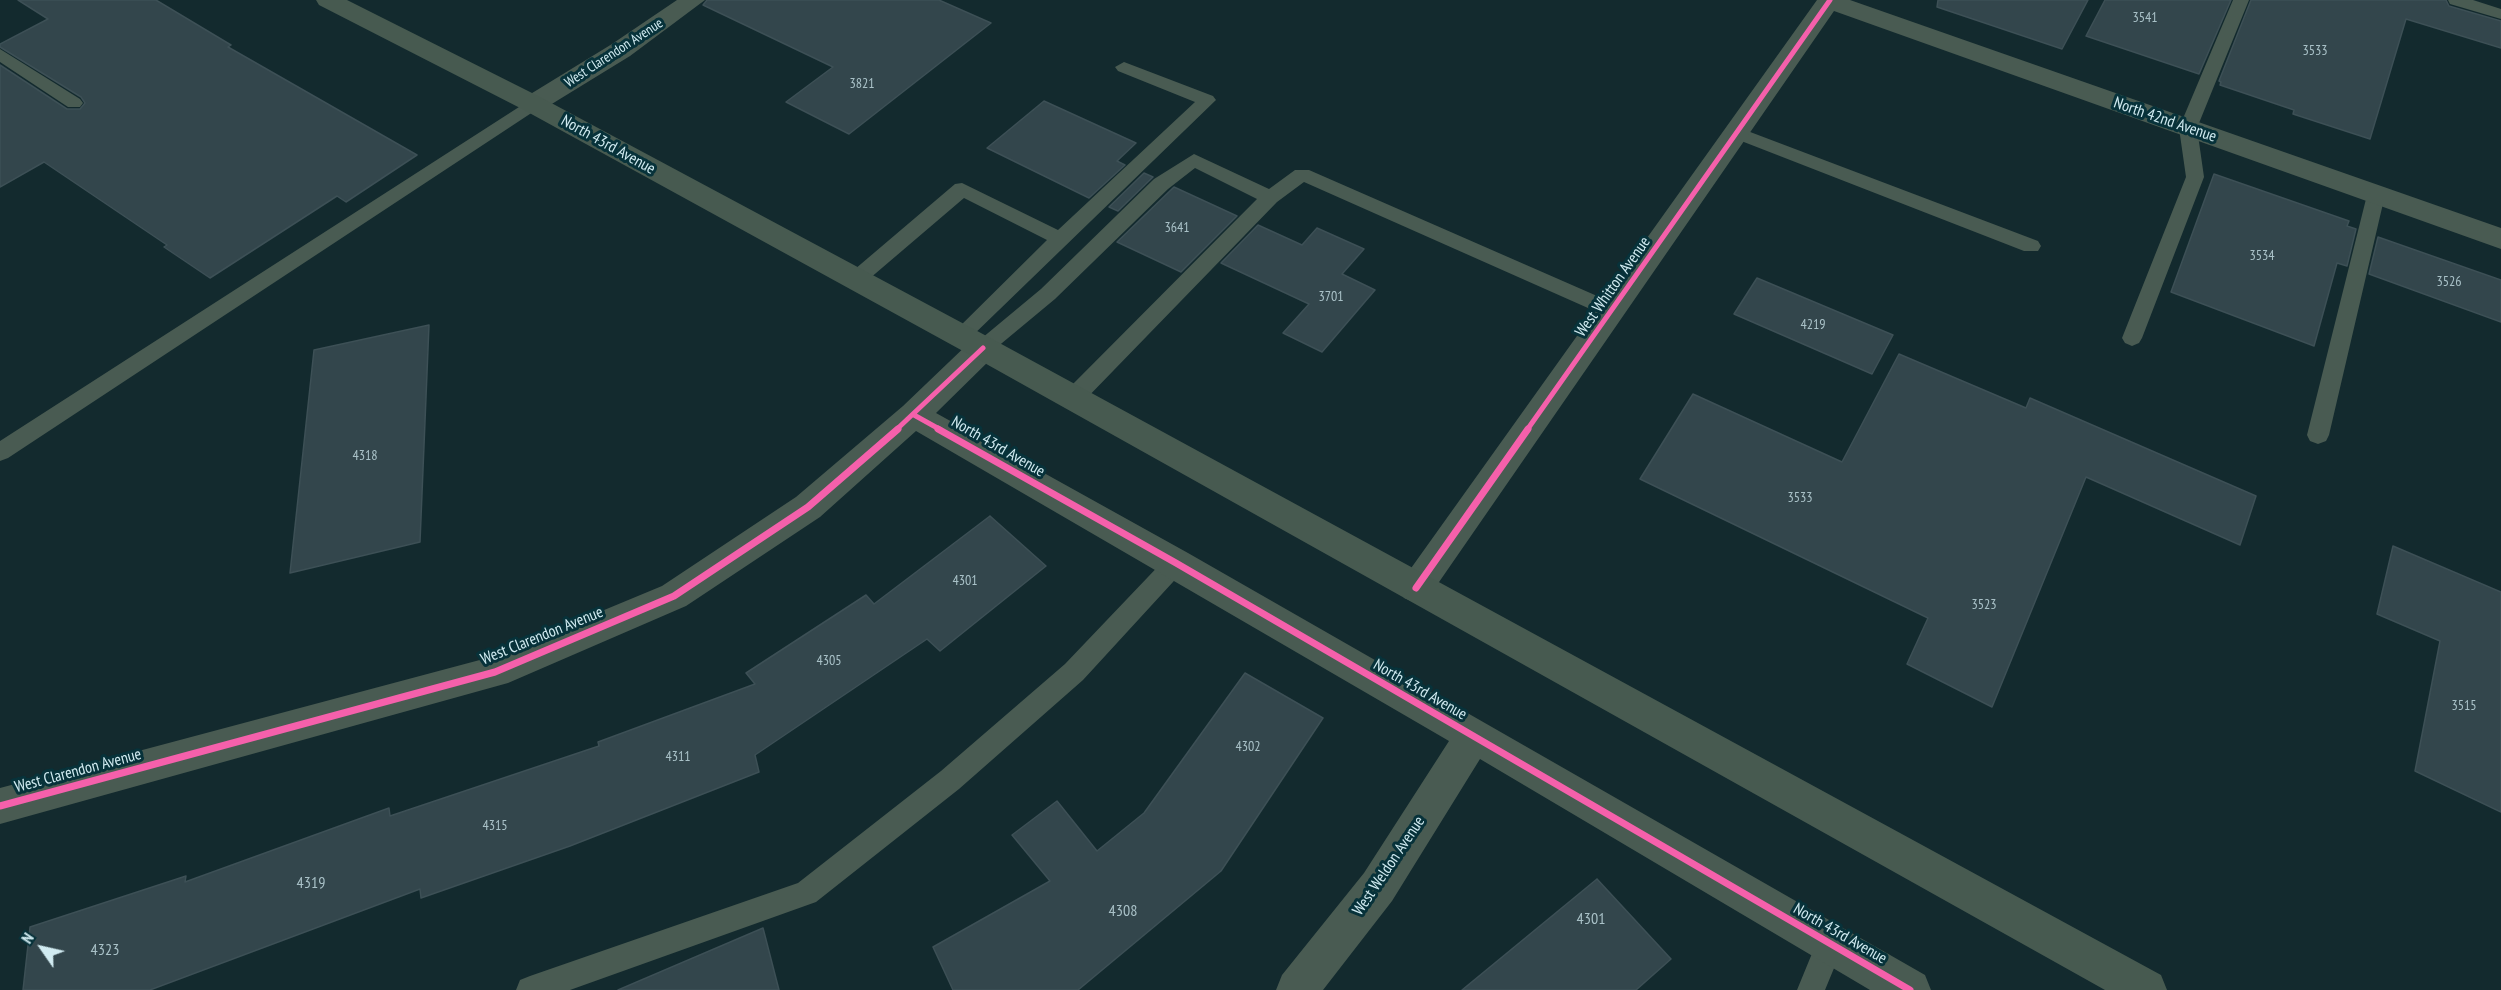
<!DOCTYPE html>
<html>
<head>
<meta charset="utf-8">
<style>
	body { margin:0 }
	#map { position:relative; width:2501px; height:990px; overflow:hidden; background:#132a2e; font-family:"PT Sans Narrow",sans-serif }
	canvas { display:block }
	.north { position:absolute; left:12px; top:918px; width:60px; height:60px; -webkit-text-stroke:4px #07323a; paint-order:stroke; rotate:304deg; font-size:16px; font-weight:700; line-height:24px; text-align:center; color:#d1ebf1 }
	.north::after { content:''; display:block; margin:auto; width:21px; height:27px; background:#d1ebf1; clip-path:polygon(50% 0,100% 100%,50% 72%,0 100%) }
</style>
</head>
<body>
<div id="map">
<canvas width="2501" height="990"></canvas>
<div class="north">N</div>
</div>
<script>
const context = document.querySelector('canvas').getContext('2d');
context.lineJoin = 'round';
function fill(path, color) { context.fillStyle = color; context.fill(path, 'evenodd'); }
const shape = rows => new Path2D(rows.map(r => 'M' + r).join(''));
function strokePath(path, color, width, dash) { context.strokeStyle = color; context.lineWidth = width; context.lineCap = dash ? 'butt' : 'round'; context.setLineDash(dash || []); context.stroke(path); }
function label(font, color, halo, rows, align = 'center') {
  context.font = font + ' "PT Sans Narrow",sans-serif'; context.lineWidth = 6; context.setLineDash([]); context.textBaseline = 'middle'; context.strokeStyle = halo; context.fillStyle = color; for (const [text, x, y, turn = 0] of rows) {
    context.save(); context.translate(x, y); context.rotate((+turn || 0) * Math.PI / 180); context.textAlign = isNaN(turn) ? turn : align; if (halo) context.strokeText(text, 0, 0); context.fillText(text, 0, 0); context.restore();
  }
}
const building = shape([
	[18,0,156,0,231,45,228,47,417,155,346,202,337,196,210,278,164,247,167,245,44,162,0,187,0,65,67,109,80,109,85,103,81,97,0,47,0,44,48,19,18,0],
	[707,0,939,0,991,23,849,134,786,102,833,67,703,5,707,0],
	[1938,0,2088,0,2062,49,1937,7,1938,0],
	[2105,0,2231,0,2199,74,2086,36,2105,0],
	[2251,0,2446,0,2449,6,2501,21,2501,48,2406,19,2370,139,2293,114,2294,110,2220,85,2221,82,2219,81,2251,0],
	[1044,101,1136,143,1117,161,1125,165,1089,198,987,148,1044,101],
	[1144,173,1153,177,1118,211,1109,207,1144,173],
	[2214,174,2349,221,2347,226,2356,229,2347,266,2337,263,2314,346,2171,292,2214,174],
	[1174,187,1237,216,1181,272,1117,242,1174,187],
	[1258,225,1302,245,1317,228,1364,249,1342,274,1375,290,1322,352,1283,333,1309,304,1221,263,1258,225],
	[2378,237,2501,280,2501,322,2369,274,2378,237],
	[1757,278,1893,335,1872,374,1734,314,1757,278],
	[429,325,420,542,290,573,314,350,429,325],
	[1899,354,2026,408,2030,398,2256,496,2240,545,2086,477,1992,707,1907,664,1928,618,1640,479,1693,394,1842,462,1899,354],
	[990,516,1046,566,940,651,927,639,755,755,759,772,570,846,421,898,420,889,150,990,23,990,30,927,186,876,185,882,389,808,390,816,599,746,598,742,755,684,746,673,866,595,874,604,990,516],
	[2393,546,2501,592,2501,812,2415,771,2440,641,2377,614,2393,546],
	[1245,673,1323,718,1221,871,1078,990,953,990,933,947,1050,881,1012,835,1057,801,1097,851,1144,813,1245,673],
	[1597,879,1671,959,1636,990,1462,990,1597,879],
	[763,928,779,990,618,990,763,928]
]);
fill(building, '#33464c');
strokePath(building, '#3d5056', 1.5);
fill(shape([
	[2233,0,2249,0,2197,128,2204,177,2142,338,2139,343,2132,346,2125,343,2122,338,2186,177,2179,128,2233,0],
	[2448,0,2473,0,2501,9,2501,19,2450,4,2448,0],
	[0,49,80,99,83,103,80,107,68,107,0,62,0,49],
	[1124,62,1213,96,1216,100,967,341,960,344,953,341,950,336,1047,240,964,198,862,285,848,285,845,280,848,275,955,184,962,183,1058,230,1195,102,1118,71,1115,67,1124,62],
	[533,98,542,104,539,108,8,458,0,461,0,441,533,98],
	[1737,127,2038,241,2041,246,2038,251,2024,251,1731,137,1728,133,1731,129,1737,127],
	[1194,154,1269,189,1295,170,1309,170,1620,306,1623,311,1620,316,1613,318,1606,316,1304,182,1277,202,1081,404,1073,406,1065,404,1062,398,1065,392,1257,199,1195,168,1168,189,1055,299,990,353,983,356,976,353,973,348,976,343,1041,289,1154,179,1194,154],
	[2376,189,2383,190,2385,195,2329,435,2326,441,2318,444,2310,441,2307,435,2367,195,2369,190,2376,189],
	[1176,553,1184,556,1188,563,1184,570,1083,680,959,789,816,902,570,990,516,990,520,980,530,976,798,883,941,771,1065,664,1168,556,1176,553],
	[1830,930,1840,934,1844,944,1825,990,1797,990,1820,934,1830,930]
]), '#495b52');
fill(shape([
	[677,0,705,0,630,56,542,110,533,112,524,110,520,104,524,98,612,44,677,0],
	[1817,0,1850,0,2501,228,2501,249,1834,11,1428,598,1416,603,1404,598,1399,588,1404,578,1817,0],
	[983,337,994,340,998,348,994,356,936,413,1188,553,1925,975,1931,990,1870,990,1480,759,1392,901,1323,990,1276,990,1282,975,1364,873,1449,741,916,431,820,517,686,606,508,683,0,824,0,788,491,657,662,586,796,497,903,406,972,340,983,337]
]), '#495b52');
fill(shape([
	[316,0,347,0,542,98,994,340,2161,975,2167,990,2105,990,972,356,524,110,319,5,316,0]
]), '#475a50');
strokePath(shape([
	[914,415,941,430],
	[896,430,983,348],
	[1527,430,1830,0]
]), '#f560ab', 5);
strokePath(shape([
	[938,429,1176,563,1910,990],
	[1416,588,1528,429],
	[0,806,495,672,674,596,808,507,898,429]
]), '#f560ab', 7);
label('14px', '#aac2c8', null, [
	["3541",2145,18],
	["3533",2315,51],
	["3821",862,84],
	["3641",1177,228],
	["3534",2262,256],
	["3526",2449,282],
	["3701",1331,297],
	["4219",1813,325],
	["4318",365,456],
	["3533",1800,498],
	["4301",965,581],
	["3523",1984,605],
	["4305",829,661],
	["3515",2464,706],
	["4302",1248,747],
	["4311",678,757],
	["4315",495,826]
]);
label('14px', '#d1ebf1', '#07323a', [
	["West Clarendon Avenue",614,53,-33]
]);
label('16px', '#d1ebf1', '#07323a', [
	["North 42nd Avenue",2165,120,19],
	["North 43rd Avenue",608,145,29],
	["West Whitton Avenue",1613,287,-55],
	["North 43rd Avenue",998,447,30],
	["West Clarendon Avenue",542,636,-22],
	["North 43rd Avenue",1420,690,30],
	["West Clarendon Avenue",78,771,-15],
	["West Weldon Avenue",1389,866,-56],
	["North 43rd Avenue",1840,934,30]
]);
label('16px', '#aac2c8', null, [
	["4319",311,883],
	["4308",1123,911],
	["4301",1591,919],
	["4323",105,950]
]);
</script>
</body>
</html>
